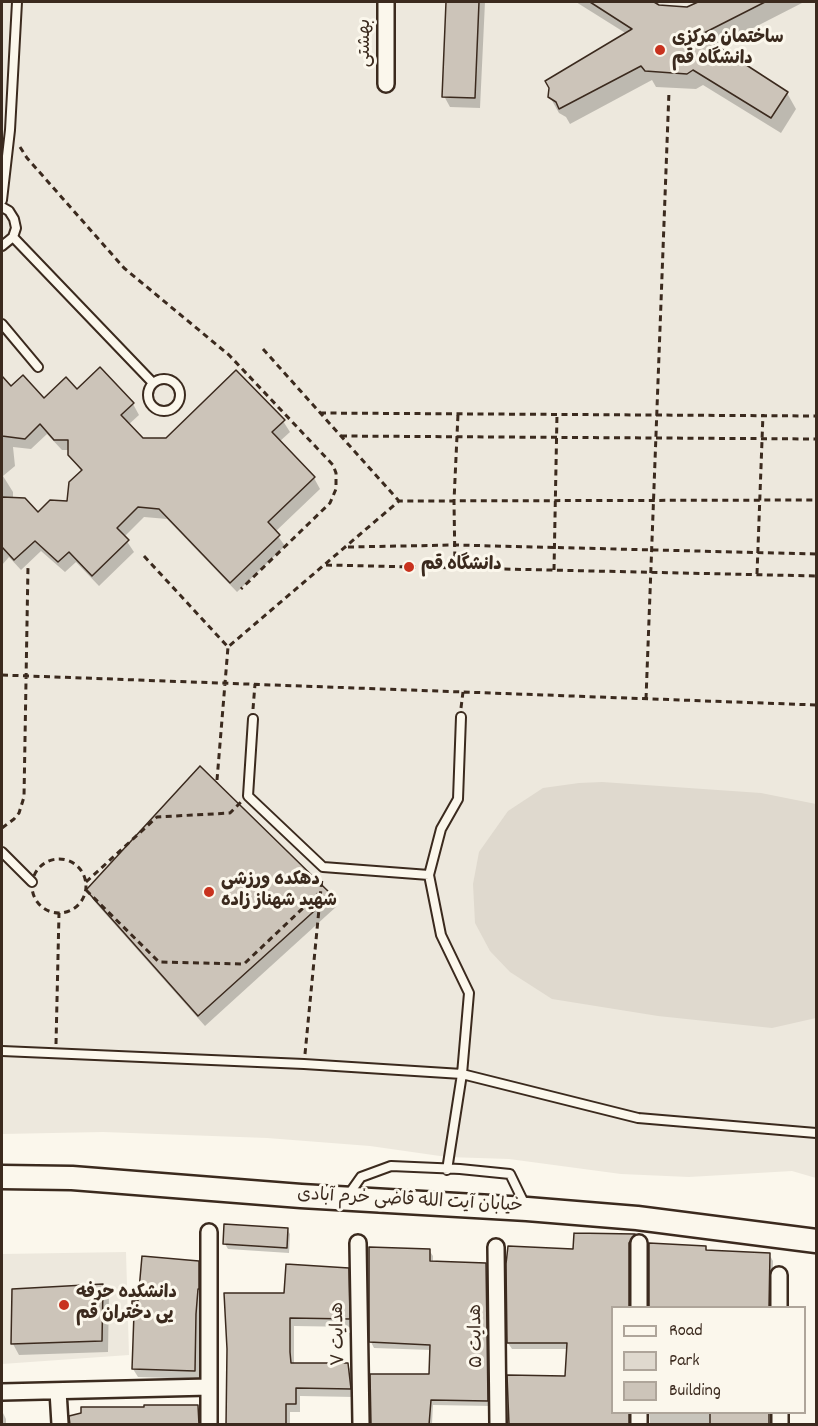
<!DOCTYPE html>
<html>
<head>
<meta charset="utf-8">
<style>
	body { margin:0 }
	#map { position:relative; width:818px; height:1426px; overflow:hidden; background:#fbf7ec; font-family:Dekko,sans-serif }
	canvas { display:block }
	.frame { position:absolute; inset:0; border:3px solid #3b2a1e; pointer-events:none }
	.legend { position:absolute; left:611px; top:1306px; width:195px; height:108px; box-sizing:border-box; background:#fbf7ec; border:2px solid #aea59a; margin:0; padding:8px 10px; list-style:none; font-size:18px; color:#3b2a1e }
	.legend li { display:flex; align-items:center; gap:12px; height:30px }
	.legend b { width:30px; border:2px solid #aea59a }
</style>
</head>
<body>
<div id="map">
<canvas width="818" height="1426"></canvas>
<div class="frame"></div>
<ul class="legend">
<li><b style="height:8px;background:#fbf7ec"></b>Road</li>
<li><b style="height:16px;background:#dfd9ce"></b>Park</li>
<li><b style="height:16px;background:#ccc4b9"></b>Building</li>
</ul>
</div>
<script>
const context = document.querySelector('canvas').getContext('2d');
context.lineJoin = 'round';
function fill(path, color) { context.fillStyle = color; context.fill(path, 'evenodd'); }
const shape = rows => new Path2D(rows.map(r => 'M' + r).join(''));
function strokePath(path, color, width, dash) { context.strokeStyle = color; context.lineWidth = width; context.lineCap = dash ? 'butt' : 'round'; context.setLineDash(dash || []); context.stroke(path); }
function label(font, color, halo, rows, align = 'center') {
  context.font = font + ' Dekko,"Playpen Sans Arabic",sans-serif'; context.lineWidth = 6; context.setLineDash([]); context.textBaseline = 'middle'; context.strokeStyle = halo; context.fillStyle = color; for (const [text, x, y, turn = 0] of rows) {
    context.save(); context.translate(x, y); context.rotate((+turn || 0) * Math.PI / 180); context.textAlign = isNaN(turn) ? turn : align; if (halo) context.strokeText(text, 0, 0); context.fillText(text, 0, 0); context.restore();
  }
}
fill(shape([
	[2,2,816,2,816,1178,792,1171,689,1177,621,1174,509,1159,447,1157,370,1146,267,1138,103,1132,2,1134],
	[126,1252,129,1355,2,1364,2,1254]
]), '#ede8dd');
fill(shape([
	[602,782,761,793,816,804,816,1018,772,1028,658,1016,552,999,510,972,490,951,475,923,473,884,479,852,508,811,543,788,579,783]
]), '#dfd9ce');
fill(shape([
	[448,2,485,2,480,108,450,107,444,96],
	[576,2,651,2,658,6,688,9,701,2,804,2,716,47,787,93,796,109,781,133,703,85,696,89,656,87,652,80,570,124,566,117,559,113,550,97,627,34],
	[2,378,11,388,44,400,77,391,133,404,139,415,128,425,142,439,166,439,283,421,290,432,279,442,314,478,320,489,275,532,285,546,237,592,167,519,144,517,124,537,134,552,99,586,76,562,65,572,41,551,21,570,9,557,2,565],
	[47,434,62,450,69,450,69,454,82,472,69,503,38,514,13,499,13,492,3,476,15,466,13,447,31,449],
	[88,890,331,896,337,906,205,1026,94,901],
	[287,1229,290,1234,289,1253,228,1249,225,1244],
	[634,1236,637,1242,632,1308,612,1308,612,1412,635,1412,632,1424,510,1424,567,1377,568,1349,512,1349,508,1343,575,1250],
	[705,1248,708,1251,769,1254,773,1261,772,1308,650,1308],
	[429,1250,433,1256,433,1262,486,1264,489,1270,490,1406,433,1405,432,1424,372,1424,430,1375,431,1350,374,1348,371,1342],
	[198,1263,203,1271,200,1379,138,1377,133,1369,135,1316,134,1313,139,1303],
	[348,1269,353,1277,353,1327,294,1326,294,1362,295,1365,347,1364,352,1372,354,1397,300,1396,300,1412,290,1412,290,1424,228,1424,286,1295],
	[102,1286,109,1296,108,1352,19,1355,13,1344,13,1291],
	[198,1407,201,1413,202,1424,76,1424],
	[2,1411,6,1419,6,1424,2,1424],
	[649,1412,773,1412,773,1424,650,1424]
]), '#0003');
const building = shape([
	[446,2,479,2,475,98,442,97,446,2],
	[590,2,654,2,659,5,687,7,698,2,765,2,700,35,788,92,771,118,693,70,687,74,645,71,641,66,559,109,556,102,548,97,549,88,545,81,632,29,590,2],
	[100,367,134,403,121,415,143,438,166,438,236,370,285,420,272,432,315,477,268,522,280,535,230,583,159,509,138,507,117,528,129,540,92,576,69,552,58,562,35,541,14,560,2,547,2,497,25,498,38,512,50,500,67,501,69,482,82,470,68,455,68,440,54,440,40,424,25,439,2,436,2,376,11,386,23,375,44,398,66,377,77,389,100,367],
	[200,766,332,895,198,1016,86,890,200,766],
	[224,1224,288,1228,287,1248,223,1244,224,1224],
	[574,1233,635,1234,629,1243,629,1308,612,1308,612,1413,629,1413,629,1425,509,1425,507,1375,565,1376,567,1343,507,1343,506,1264,508,1246,573,1249,574,1233],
	[649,1243,706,1246,706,1250,770,1253,769,1308,649,1308,649,1243],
	[369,1247,430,1249,430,1261,486,1263,488,1401,431,1400,429,1425,371,1425,370,1374,429,1374,430,1345,369,1342,369,1247],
	[142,1256,199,1261,199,1289,198,1289,196,1314,195,1371,132,1369,134,1313,132,1313,132,1301,138,1301,142,1256],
	[286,1264,349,1268,350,1319,290,1318,290,1352,291,1363,348,1363,351,1389,296,1388,296,1404,286,1404,286,1425,226,1425,227,1349,224,1293,284,1293,286,1264],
	[103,1284,102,1341,11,1344,12,1289,103,1284],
	[144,1405,198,1405,199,1425,70,1425,69,1416,81,1413,81,1407,144,1407,144,1405],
	[710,1413,769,1413,769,1425,710,1425,710,1413]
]);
fill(building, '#ccc4b9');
strokePath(building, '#3b2a1e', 1.5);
const lane = shape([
	[2,200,10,130,17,2],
	[2,207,9,211,14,219,16,228,13,237,2,246],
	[13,237,153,383],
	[2,324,38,367],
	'148 395a16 16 0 1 1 32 0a16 16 0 1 1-32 0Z',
	[253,719,248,796,323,867,429,875],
	[2,852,32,882],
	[2,1051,304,1064,462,1074,638,1118,816,1133],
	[447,1170,462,1074,469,993,441,935,429,875,441,829,458,799,461,717],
	[349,1194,361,1177,391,1166,460,1169,510,1174,525,1205]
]);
const street = shape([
	[386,84,386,2],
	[209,1232,209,1424],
	[358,1243,361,1424],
	[639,1243,639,1308],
	[496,1247,498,1424],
	[779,1275,779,1308],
	[58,1391,60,1424],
	[2,1392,209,1387],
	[639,1412,639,1424],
	[780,1412,780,1424]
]);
const secondary = shape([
	[2,1177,72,1178,301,1196,527,1209,637,1218,816,1241]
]);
strokePath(lane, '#3b2a1e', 12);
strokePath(street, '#3b2a1e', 20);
strokePath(secondary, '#3b2a1e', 27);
strokePath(shape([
	[20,147,27,158,124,268,229,355,333,465,336,473,336,489,330,503,241,589],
	[263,349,399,501],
	[320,413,816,416],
	[341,436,816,439],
	[348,547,455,545,816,554],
	[144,556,228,647,399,501,816,500],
	[326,565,816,576],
	[455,568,454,501,458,414],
	[554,570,557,414],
	[757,574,763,414],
	[2,675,816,705],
	[646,699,669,91],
	[461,708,463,692],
	[253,709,255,684],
	[217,780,228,647],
	[2,828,14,819,19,813,24,797,28,566],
	'32 886a27 27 0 1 1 54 0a27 27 0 1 1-54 0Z',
	[86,882,157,817,230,813,241,802],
	[86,890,159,962,244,964,321,891],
	[56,1044,59,913],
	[305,1054,322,878]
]), '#3b2a1e', 3, [6, 4.5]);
strokePath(lane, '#fbf7ec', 8);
strokePath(street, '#fbf7ec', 15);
strokePath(secondary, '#fbf7ec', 22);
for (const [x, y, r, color] of [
	[660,50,6,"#c8321e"],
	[409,567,6,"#c8321e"],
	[209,892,6,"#c8321e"],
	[64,1305,6,"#c8321e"]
]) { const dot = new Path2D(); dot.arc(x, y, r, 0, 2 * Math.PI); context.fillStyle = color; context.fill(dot); strokePath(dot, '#fbf7ec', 2); }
label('bold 18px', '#3b2a1e', '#fbf7ec', [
	["ساختمان مرکزی",672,40],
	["دانشگاه قم",672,61],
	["دانشگاه قم",421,567],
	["دهکده ورزشی",221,882],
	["شهید شهناز زاده",221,903],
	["دانشکده حرفه",76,1295],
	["یی دختران قم",76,1316]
], 'left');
label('18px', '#3b2a1e', '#fbf7ec', [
	["بهشتی",367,43,-90],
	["خیابان آیت الله قاضی خرم آبادی",410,1202,3],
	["هدایت ۷",340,1334,-91],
	["هدایت ۵",478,1336,-91]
]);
</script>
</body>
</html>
